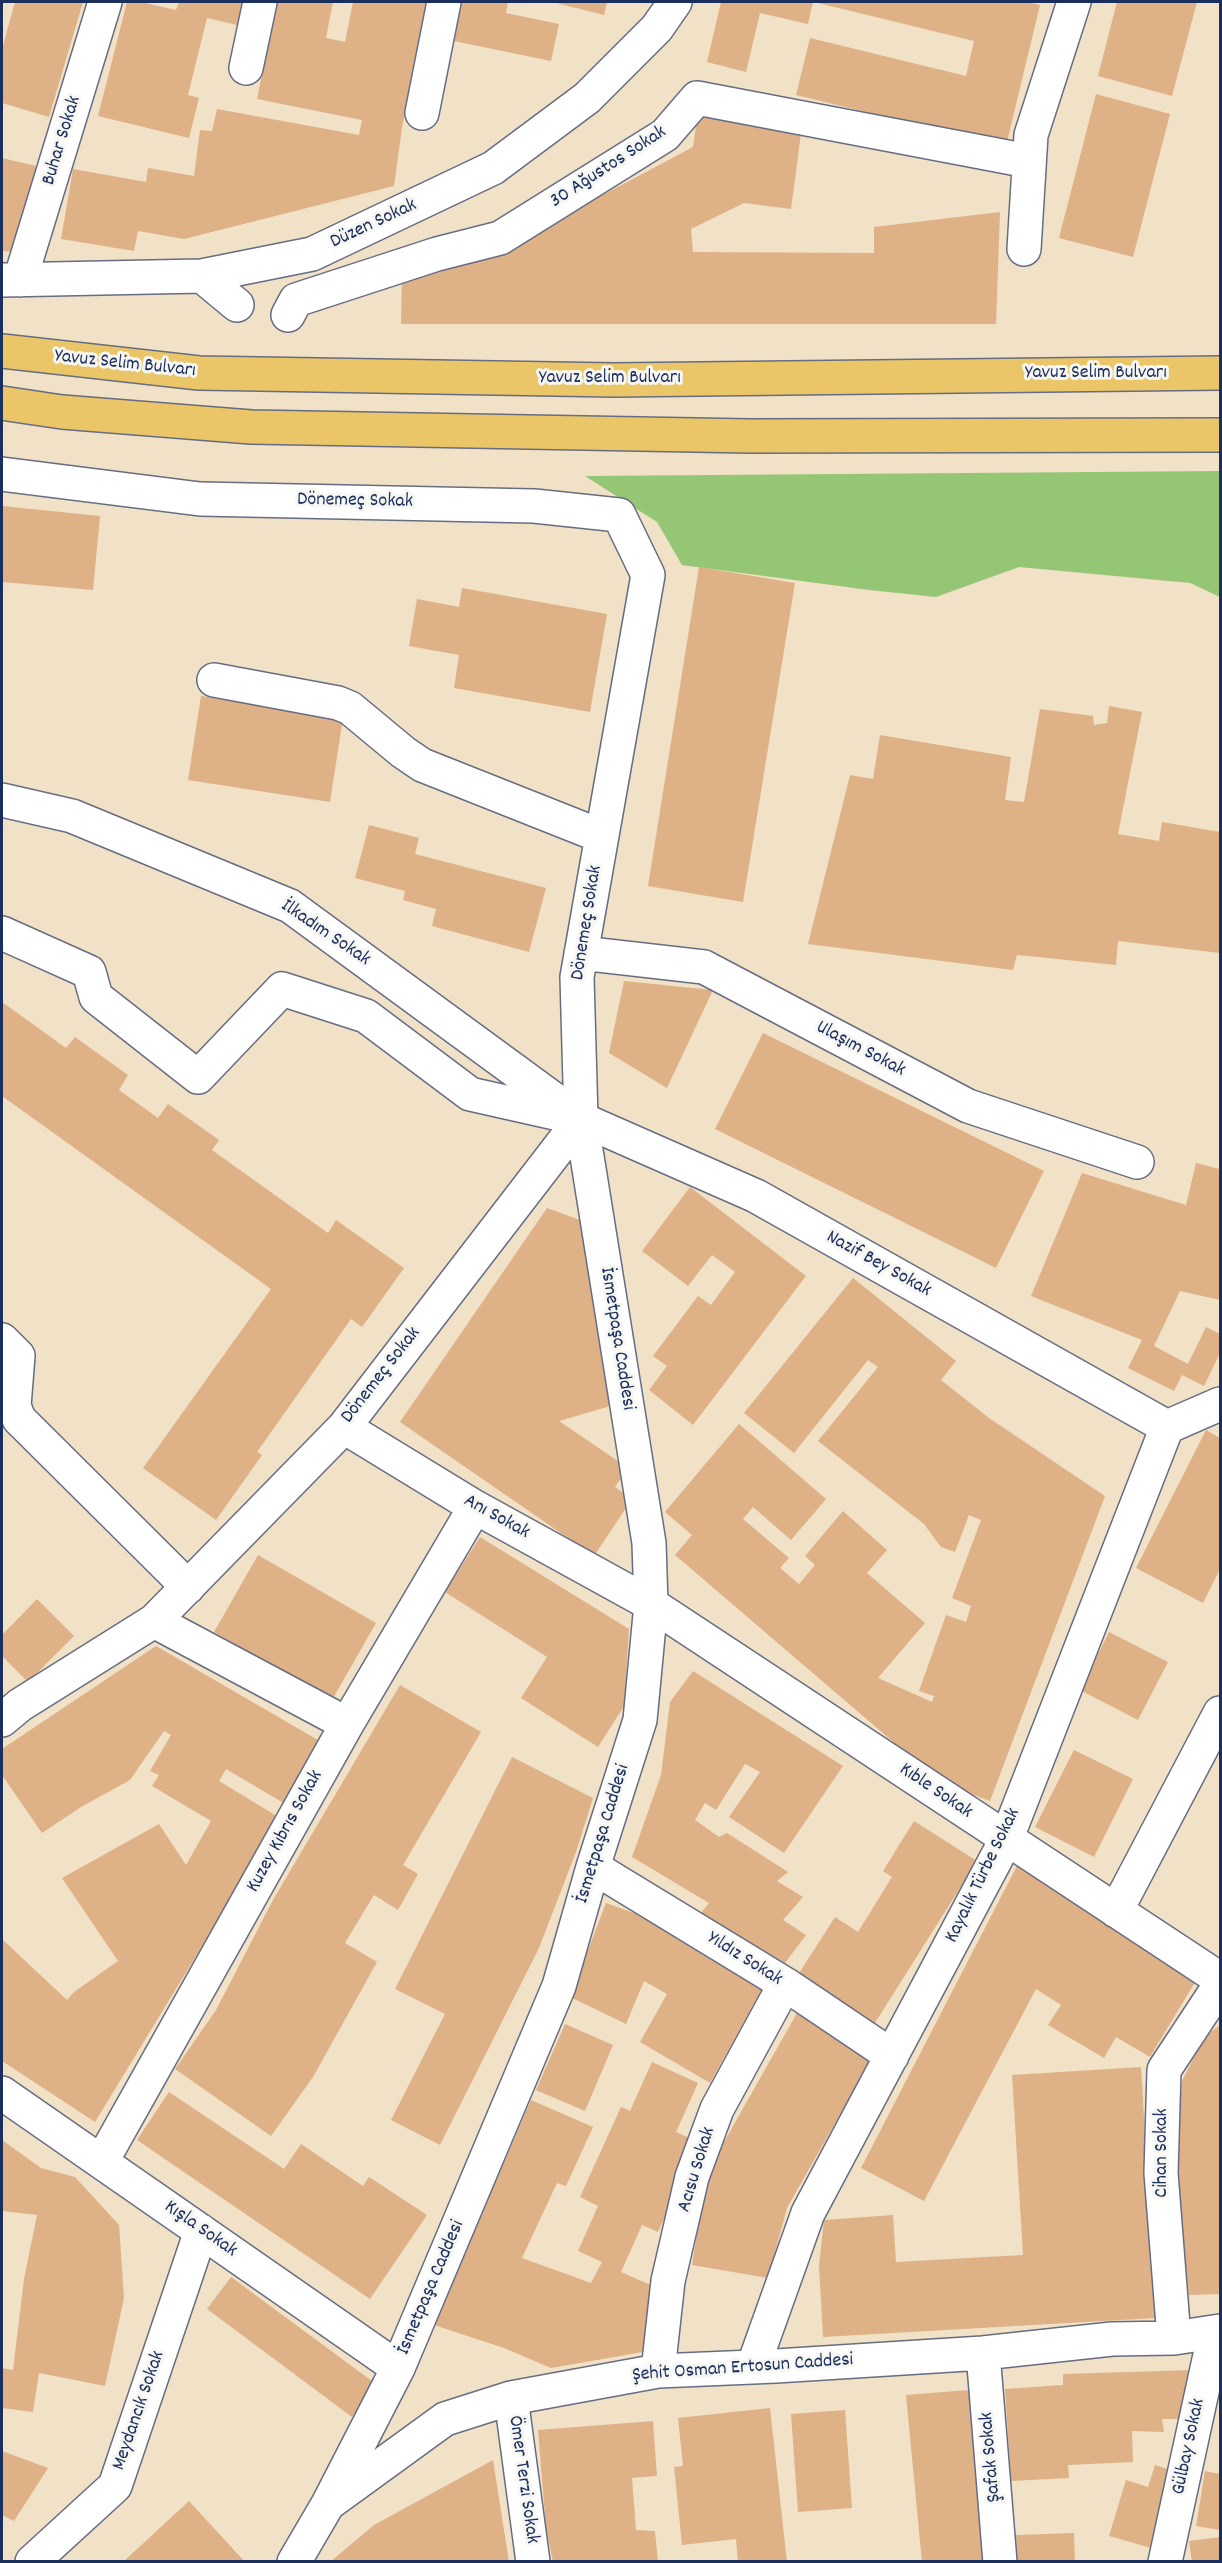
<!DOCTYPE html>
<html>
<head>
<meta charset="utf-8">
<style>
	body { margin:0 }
	#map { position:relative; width:1222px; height:2563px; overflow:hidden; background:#f1e1c7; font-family:Dekko,sans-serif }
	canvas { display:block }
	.frame { position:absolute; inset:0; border:3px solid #1b2f5e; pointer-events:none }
</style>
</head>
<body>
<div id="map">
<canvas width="1222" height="2563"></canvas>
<div class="frame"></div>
</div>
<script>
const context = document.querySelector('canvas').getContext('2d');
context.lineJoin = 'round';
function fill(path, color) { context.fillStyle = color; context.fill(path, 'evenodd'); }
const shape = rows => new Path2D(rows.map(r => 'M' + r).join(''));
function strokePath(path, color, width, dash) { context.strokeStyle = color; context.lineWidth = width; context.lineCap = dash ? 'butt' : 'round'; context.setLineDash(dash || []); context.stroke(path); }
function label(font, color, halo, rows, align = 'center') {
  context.font = font + ' Dekko,sans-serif'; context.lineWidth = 6; context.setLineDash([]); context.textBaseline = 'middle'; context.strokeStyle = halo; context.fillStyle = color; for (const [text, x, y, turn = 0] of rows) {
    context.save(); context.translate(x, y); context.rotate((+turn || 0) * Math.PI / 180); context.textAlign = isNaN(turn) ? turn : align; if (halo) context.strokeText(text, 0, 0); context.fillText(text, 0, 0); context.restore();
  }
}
fill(shape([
	[1220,471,1220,597,1190,583,1019,567,936,597,869,590,682,565,657,522,585,476]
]), '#95c675');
fill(shape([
	[15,2,83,2,49,117,2,103,2,49],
	[127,2,141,2,176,10,179,2,243,2,237,25,207,18,188,95,199,98,189,138,98,116],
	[277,2,333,2,326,38,345,42,353,2,427,2,402,128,394,186,184,239,138,231,134,251,61,239,73,169,146,182,148,168,194,176,200,130,212,131,217,109,359,135,362,120,257,99],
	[456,2,508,2,506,13,559,24,551,61,449,40],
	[552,2,607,2,604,15],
	[721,2,813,2,808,24,760,13,746,72,707,62],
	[814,2,1027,2,1040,5,1006,146,796,95,810,38,966,76,974,41],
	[1117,2,1197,2,1172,96,1098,76],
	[1096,94,1170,114,1133,257,1059,238],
	[698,111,802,126,791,209,744,203,691,229,693,252,874,253,874,227,1000,212,996,324,401,324,402,276,503,248,693,147],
	[2,158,36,166,17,252,2,251],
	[2,506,100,516,93,590,2,582],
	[699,567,795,583,743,902,648,886],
	[462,588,607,614,590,712,454,688,459,655,409,646,417,599,459,607],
	[201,696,343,718,330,802,188,780],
	[1109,706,1142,712,1118,834,1159,841,1162,822,1220,832,1220,953,1118,941,1116,965,1017,955,1013,970,808,944,850,775,873,779,880,735,1011,757,1005,800,1024,802,1040,709,1093,716,1094,725,1107,723],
	[369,825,419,838,415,854,546,888,529,952,432,926,436,909,403,900,405,891,355,878],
	[624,981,713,990,667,1088,609,1053],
	[2,1002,66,1048,75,1037,128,1075,119,1090,158,1118,168,1104,219,1140,212,1150,328,1233,336,1220,404,1268,362,1327,351,1319,257,1452,262,1455,216,1520,143,1468,271,1289,2,1096],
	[763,1033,1044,1171,996,1268,715,1129],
	[1196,1163,1220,1169,1220,1300,1180,1291,1154,1346,1188,1364,1206,1327,1220,1334,1220,1353,1204,1386,1182,1375,1174,1391,1128,1368,1142,1340,1031,1296,1082,1173,1186,1205],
	[690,1187,806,1276,693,1425,649,1390,667,1366,653,1356,698,1296,711,1305,735,1272,712,1255,688,1286,642,1251],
	[547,1208,580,1220,614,1405,559,1421,628,1468,615,1487,632,1499,594,1556,400,1422],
	[853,1278,956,1361,941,1380,989,1418,1105,1496,990,1801,940,1782,675,1555,692,1535,665,1512,739,1424,826,1499,791,1540,753,1507,743,1519,789,1558,780,1568,799,1584,815,1565,805,1556,843,1511,887,1550,867,1573,925,1623,878,1678,932,1702,934,1696,919,1691,946,1615,966,1622,971,1606,952,1598,981,1520,969,1515,955,1552,941,1547,924,1524,818,1441,878,1367,868,1360,794,1453,744,1413],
	[1206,1430,1220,1438,1220,1569,1203,1603,1136,1568],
	[480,1537,629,1629,624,1706,598,1747,521,1698,547,1657,445,1592],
	[258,1555,376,1623,332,1700,214,1632],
	[37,1599,74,1636,28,1682,2,1656,2,1635],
	[1109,1632,1168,1662,1138,1720,1080,1690],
	[156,1646,323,1743,287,1805,226,1769,219,1781,280,1818,95,2122,2,2061,2,1939,67,2000,74,1992,118,1961,62,1878,159,1824,186,1865,211,1821,152,1786,159,1775,150,1771,171,1735,164,1731,130,1780,81,1807,42,1833,2,1775,2,1749],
	[693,1671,843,1766,784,1853,729,1817,760,1772,745,1764,716,1810,705,1803,695,1820,719,1837,727,1833,788,1872,777,1881,803,1897,783,1920,806,1935,785,1963,700,1914,709,1903,632,1857,661,1775,670,1702],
	[400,1685,481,1732,403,1865,418,1874,398,1910,374,1895,345,1943,377,1962,313,2077,271,2136,175,2069,216,2010,273,1900],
	[1074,1750,1133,1779,1094,1857,1035,1827],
	[512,1757,593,1798,576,1852,539,1948,440,2145,391,2120,445,2014,395,1989],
	[914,1821,977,1861,873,2026,796,1978,835,1917,858,1932,892,1877,883,1871],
	[1018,1864,1200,1974,1150,2057,1116,2037,1104,2058,1048,2025,1061,2005,1036,1989,924,2201,861,2168],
	[606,1903,648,1918,764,1986,710,2083,640,2042,667,1994,644,1981,626,2024,570,1997],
	[797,2013,873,2056,787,2208,768,2278,692,2265,703,2197,711,2165],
	[565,2024,613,2045,585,2111,536,2090],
	[1220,2025,1220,2294,1189,2295,1175,2173,1182,2081,1204,2037],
	[652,2062,698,2083,676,2132,699,2142,658,2232,642,2225,621,2272,655,2287,643,2352,551,2368,504,2348,434,2325,531,2100,593,2127,566,2186,557,2183,522,2258,591,2283,602,2262,578,2251,598,2206,580,2197,621,2107,630,2111],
	[1141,2067,1156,2318,823,2337,819,2266,824,2220,893,2215,896,2262,1023,2255,1012,2075],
	[169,2092,284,2169,301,2144,363,2186,369,2177,427,2215,370,2299,137,2140],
	[2,2140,41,2168,75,2177,119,2225,124,2298,105,2386,39,2373,33,2412,2,2408,2,2368,13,2370,24,2279,37,2215,2,2211],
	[231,2277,376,2384,352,2417,207,2309],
	[1193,2370,1187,2419,1162,2419,1164,2432,1132,2431,1133,2462,1068,2465,1069,2478,1011,2481,1005,2389,1063,2385,1063,2374],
	[969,2390,985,2562,922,2562,906,2395],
	[770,2408,787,2562,738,2562,736,2539,682,2545,674,2467,683,2466,678,2418],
	[845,2410,852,2508,798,2512,791,2414],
	[653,2421,657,2476,632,2478,636,2530,655,2531,658,2562,553,2562,546,2528,538,2430],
	[2,2451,48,2468,14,2521,2,2515],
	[493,2460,509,2562,330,2562,374,2525],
	[1155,2465,1177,2472,1155,2549,1109,2536,1126,2480,1148,2487],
	[1205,2471,1220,2474,1220,2530,1196,2526],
	[189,2501,245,2562,123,2562],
	[1074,2533,1075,2562,1017,2562,1016,2535],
	[1220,2537,1220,2562,1192,2562,1189,2541]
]), '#deb187');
const minor = shape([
	[246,68,260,2],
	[422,113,444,2],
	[1024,249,1031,135,1074,2],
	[202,276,237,305],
	[2,280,202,276,312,254,493,168,587,98,657,28,675,2],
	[20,280,105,2],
	[288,315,296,300,437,254,500,238,665,135,697,98,1028,161],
	[2,474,200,499,534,506,619,515,648,575,577,977,581,1119,649,1543,651,1604,640,1720,593,1867,559,1986,398,2368,328,2504],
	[214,680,338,703,350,708,403,752,422,765,601,836],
	[2,800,72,816,290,906,570,1111],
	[2,933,89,972,96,997,198,1077,282,989,366,1016,470,1094,581,1119,756,1196,1167,1427],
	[581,953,704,967,968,1106,1137,1162],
	[2,1340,18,1356,14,1406,19,1419,188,1587],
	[344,1427,475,1507,651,1604,1220,1979],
	[154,1621,347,1724],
	[2,1720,20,1705,154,1621,344,1427,581,1119],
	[593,1867,785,1984,892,2056],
	[1116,1911,1220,1713],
	[2,2093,398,2368],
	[102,2161,347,1724,475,1507],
	[1174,2338,1161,2173,1164,2070,1220,1985],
	[983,2353,1000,2562],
	[753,2367,808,2213,1006,1840,1167,1427,1220,1404],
	[658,2371,668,2281,692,2177,717,2109,785,1984],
	[511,2398,533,2562],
	[32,2562,115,2486,201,2231],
	[294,2562,328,2504,445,2419,511,2398,658,2371,776,2366,983,2353,1112,2339,1174,2338,1220,2331],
	[1165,2562,1215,2332]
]);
const major = shape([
	[2,351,199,373,614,380,1220,373],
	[2,403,62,412,251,427,750,436,1220,435]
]);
strokePath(minor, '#666d83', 36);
strokePath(major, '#666d83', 36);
strokePath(minor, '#fff', 33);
strokePath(major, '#eac669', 33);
label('20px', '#1b2f5e', '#f6f6f2', [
	["Buhar Sokak",63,141,-73],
	["30 Ağustos Sokak",609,168,-33],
	["Düzen Sokak",374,225,-25],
	["Yavuz Selim Bulvarı",125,365,6],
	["Yavuz Selim Bulvarı",1096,374],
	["Yavuz Selim Bulvarı",610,379],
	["Dönemeç Sokak",355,502,1],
	["Dönemeç Sokak",588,923,-81],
	["İlkadım Sokak",325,934,34],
	["Ulaşım Sokak",860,1050,28],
	["Nazif Bey Sokak",878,1265,29],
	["İsmetpaşa Caddesi",616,1339,81],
	["Dönemeç Sokak",382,1376,-52],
	["Anı Sokak",496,1518,29],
	["Kıble Sokak",935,1792,34],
	["Kuzey Kıbrıs Sokak",286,1832,-61],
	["İsmetpaşa Caddesi",604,1834,-73],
	["Kayalık Türbe Sokak",984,1876,-64],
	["Yıldız Sokak",744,1960,32],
	["Cihan Sokak",1163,2153,-90],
	["Acısu Sokak",698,2170,-73],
	["Kışla Sokak",200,2230,35],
	["İsmetpaşa Caddesi",432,2288,-67],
	["Şehit Osman Ertosun Caddesi",743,2369,-4],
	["Meydancık Sokak",140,2411,-71],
	["Gülbay Sokak",1190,2447,-78],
	["Şafak Sokak",992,2457,-95],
	["Ömer Terzi Sokak",522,2480,82]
]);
</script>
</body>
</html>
